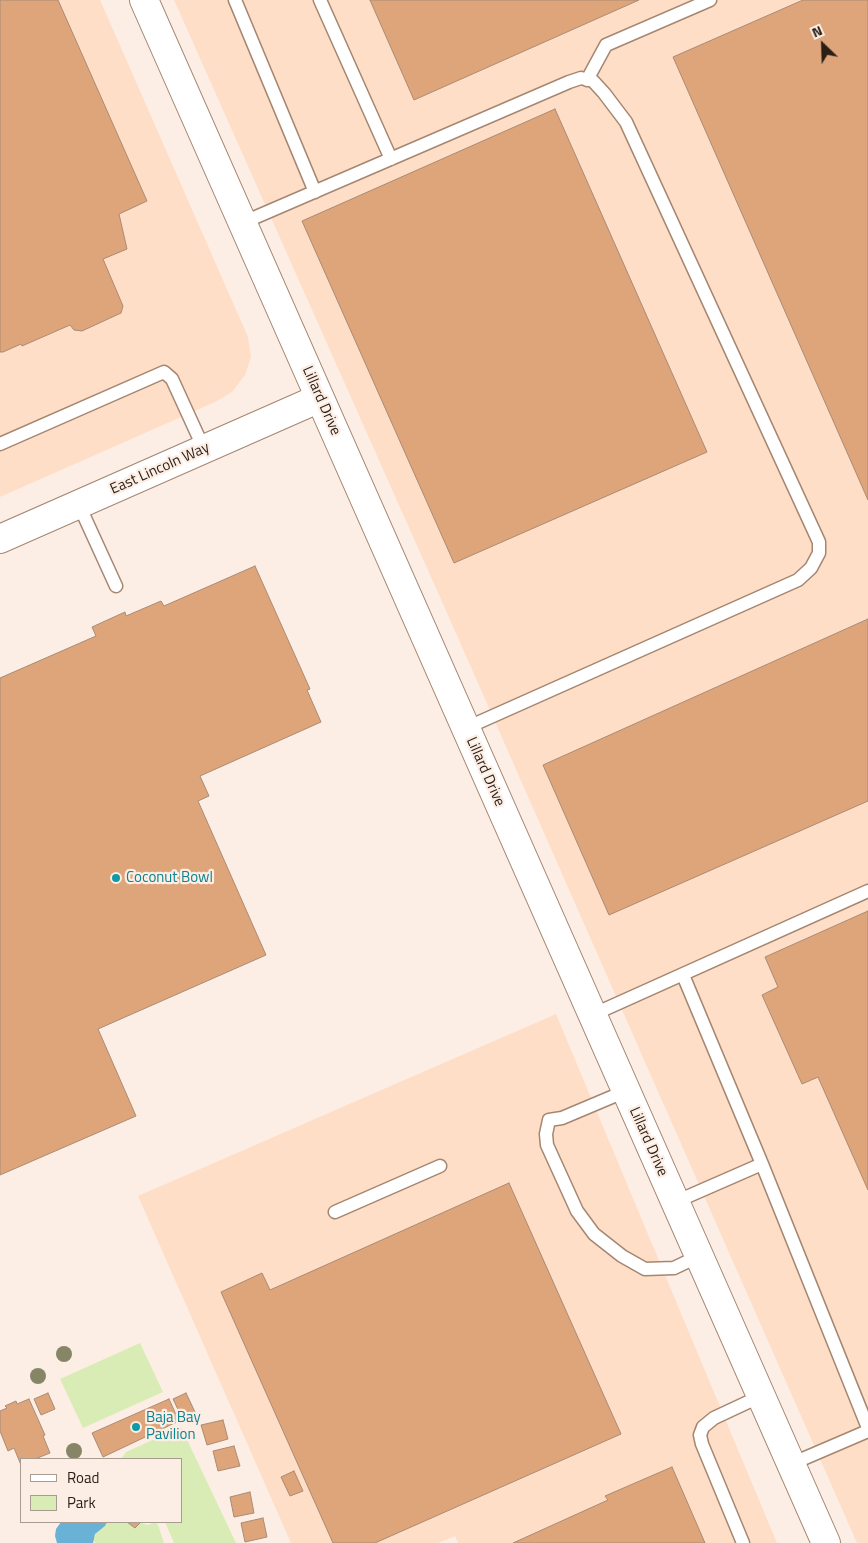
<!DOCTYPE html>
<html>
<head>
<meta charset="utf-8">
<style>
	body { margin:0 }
	#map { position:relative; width:868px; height:1543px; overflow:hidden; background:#fceee4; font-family:"Titillium Web",sans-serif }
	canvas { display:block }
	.legend { position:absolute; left:20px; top:1458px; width:162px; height:65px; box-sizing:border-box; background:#fceee4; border:1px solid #a89b91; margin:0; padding:6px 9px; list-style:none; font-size:15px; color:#2a1e15 }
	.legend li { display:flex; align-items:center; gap:10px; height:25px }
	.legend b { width:25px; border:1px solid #a89b91 }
	.north { position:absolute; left:798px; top:20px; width:50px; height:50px; -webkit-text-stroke:4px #fceee4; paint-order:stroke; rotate:336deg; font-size:14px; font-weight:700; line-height:20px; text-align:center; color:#2a1e15 }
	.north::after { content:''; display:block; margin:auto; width:18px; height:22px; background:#2a1e15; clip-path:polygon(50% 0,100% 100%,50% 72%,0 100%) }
</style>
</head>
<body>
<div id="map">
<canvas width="868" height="1543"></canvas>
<ul class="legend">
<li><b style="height:6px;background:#fff"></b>Road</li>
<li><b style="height:14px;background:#d9ecb5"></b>Park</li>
</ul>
<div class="north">N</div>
</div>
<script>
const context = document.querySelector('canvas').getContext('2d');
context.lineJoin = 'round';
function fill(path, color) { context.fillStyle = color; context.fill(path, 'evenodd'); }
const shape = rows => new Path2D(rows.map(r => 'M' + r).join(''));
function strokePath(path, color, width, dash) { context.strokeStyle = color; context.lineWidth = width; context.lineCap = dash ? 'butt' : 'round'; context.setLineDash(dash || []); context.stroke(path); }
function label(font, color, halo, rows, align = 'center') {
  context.font = font + ' "Titillium Web",sans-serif'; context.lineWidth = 4.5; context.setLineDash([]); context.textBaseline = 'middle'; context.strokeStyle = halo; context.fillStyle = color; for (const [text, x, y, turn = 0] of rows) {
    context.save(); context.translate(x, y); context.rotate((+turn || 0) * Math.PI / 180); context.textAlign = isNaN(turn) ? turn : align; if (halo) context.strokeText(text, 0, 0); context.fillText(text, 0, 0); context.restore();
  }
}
fill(shape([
	[0,0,100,0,248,337,251,357,245,375,232,392,215,402,0,497],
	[174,0,868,0,868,1543,857,1543,451,622],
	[556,1014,777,1543,458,1543,455,1536,438,1543,291,1543,138,1196]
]), '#ffdec7');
fill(shape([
	[140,1343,163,1392,83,1428,60,1379],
	[181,1427,236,1543,174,1543,165,1522,181,1522,181,1459,121,1459,126,1452],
	[107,1522,138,1522,148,1525,155,1522,158,1525,164,1543,96,1543,93,1541,95,1534,105,1526]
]), '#d9ecb5');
fill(shape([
	[61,1522,107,1522,105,1526,95,1534,93,1543,57,1543,55,1536,56,1529]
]), '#6ab1d6');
const building = shape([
	[0,0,58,0,147,201,119,214,127,249,103,259,123,306,121,313,82,331,74,330,70,325,22,346,21,344,3,352,0,352,0,0],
	[370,0,639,0,414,100,370,0],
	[803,0,868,0,868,500,673,57,803,0],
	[555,109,707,452,454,563,302,221,555,109],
	[255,566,310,689,307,690,321,722,200,776,209,796,198,801,266,955,98,1029,136,1116,0,1175,0,678,96,636,92,627,125,612,126,616,161,601,164,606,255,566],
	[868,619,868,801,609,915,543,765,868,619],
	[868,911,868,1190,818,1077,802,1084,762,995,778,987,765,957,868,911],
	[509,1183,621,1434,375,1543,333,1543,221,1292,262,1273,270,1290,509,1183],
	[48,1393,55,1409,41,1415,34,1399,48,1393],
	[186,1393,195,1412,182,1418,173,1399,186,1393],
	[29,1399,45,1435,43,1436,50,1453,35,1459,21,1459,21,1465,14,1448,8,1451,0,1431,0,1411,7,1408,5,1406,16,1401,17,1404,29,1399],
	[169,1399,179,1421,103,1457,92,1433,169,1399],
	[223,1420,228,1439,207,1445,201,1425,223,1420],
	[234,1446,240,1466,218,1471,213,1451,234,1446],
	[672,1467,705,1543,513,1543,608,1500,605,1496,672,1467],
	[294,1471,303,1491,290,1496,281,1477,294,1471],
	[250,1492,254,1513,234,1517,230,1497,250,1492],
	[263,1518,267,1537,245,1542,241,1523,263,1518],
	[127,1522,138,1522,140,1523,135,1528,127,1522]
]);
fill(building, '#dea47a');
strokePath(building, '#aa8b75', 1);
const service = shape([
	[235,0,315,192],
	[320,0,391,159],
	[587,80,606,45,710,0],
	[242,223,569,82,581,78,593,81,604,93,626,122,819,542,819,553,811,568,798,580,466,728],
	[0,444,164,372,172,379,204,449],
	[79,505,116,586],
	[683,975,762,1164,868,1428],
	[592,1015,868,891],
	[626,1091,562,1118,549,1120,546,1134,547,1145,577,1211,594,1234,622,1256,645,1269,674,1268,699,1256],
	[675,1202,762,1164],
	[335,1212,440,1166],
	[791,1464,868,1431],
	[743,1543,702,1444,700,1435,703,1427,714,1418,761,1396]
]);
const tertiary = shape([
	[144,0,826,1543],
	[0,539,320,398]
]);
strokePath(service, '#a58670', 15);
strokePath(tertiary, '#a58670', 30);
strokePath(service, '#fff', 12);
strokePath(tertiary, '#fff', 28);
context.fillStyle = '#868667';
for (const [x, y] of [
	[64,1354],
	[38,1376],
	[74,1451]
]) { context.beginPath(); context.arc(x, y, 8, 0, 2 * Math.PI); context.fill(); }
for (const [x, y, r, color] of [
	[116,878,5,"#0f9aa8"],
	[136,1427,5,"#0f9aa8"]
]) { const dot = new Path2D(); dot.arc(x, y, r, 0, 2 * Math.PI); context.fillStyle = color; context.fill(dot); strokePath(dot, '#fceee4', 2); }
label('15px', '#2a1e15', '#fceee4', [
	["Lillard Drive",321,401,66],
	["East Lincoln Way",160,469,-24],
	["Lillard Drive",485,772,66],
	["Lillard Drive",648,1142,66]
]);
label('15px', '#0d838f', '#fceee4', [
	["Coconut Bowl",126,878],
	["Baja Bay",146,1418],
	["Pavilion",146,1435]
], 'left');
</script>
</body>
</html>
